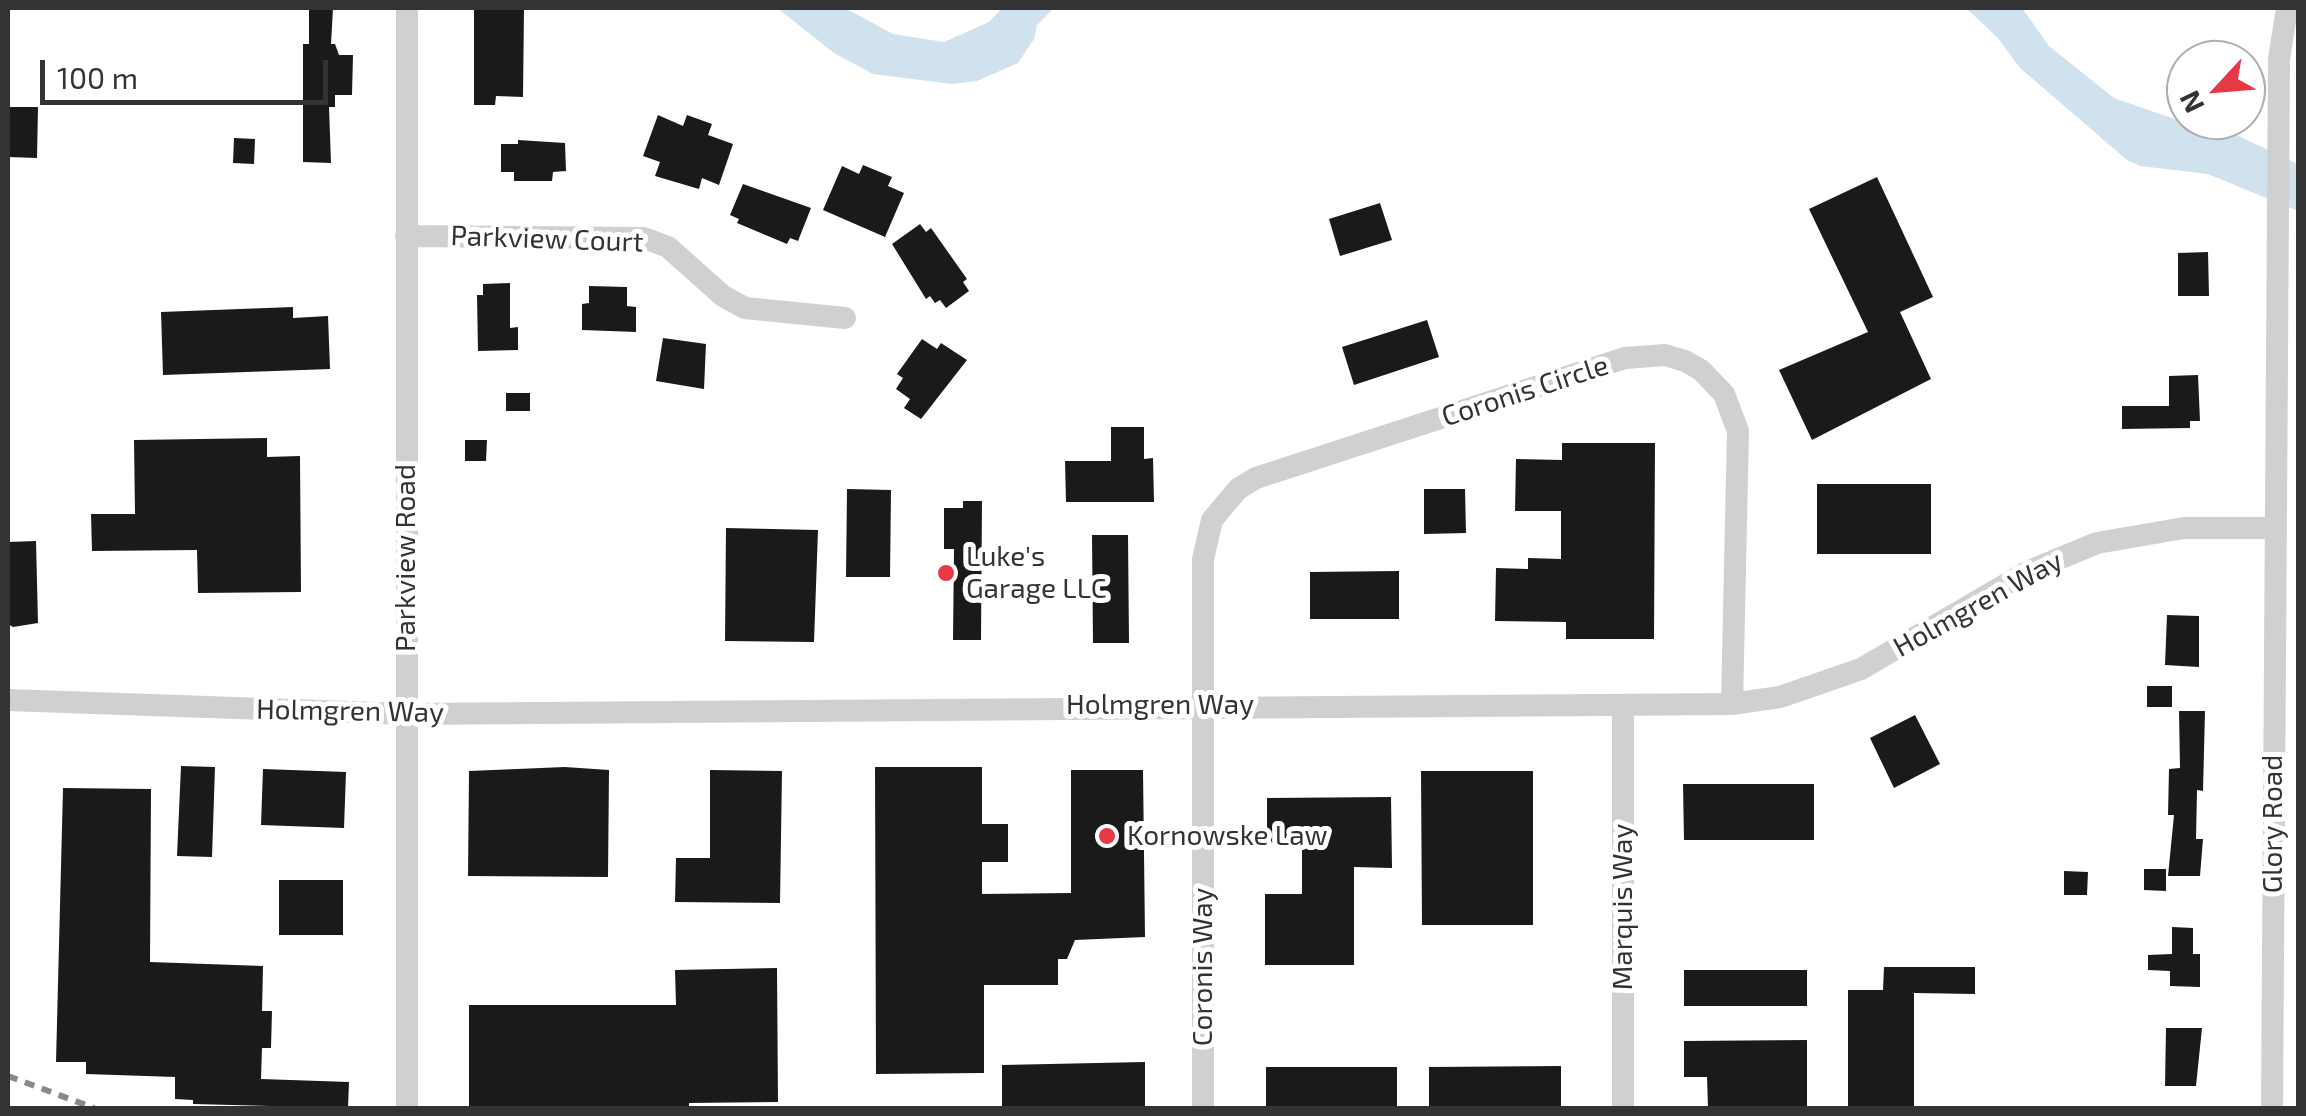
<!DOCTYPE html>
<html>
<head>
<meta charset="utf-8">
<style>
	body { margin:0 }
	#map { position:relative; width:2306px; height:1116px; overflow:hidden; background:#fff; font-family:"Exo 2",sans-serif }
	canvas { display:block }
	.frame { position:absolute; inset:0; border:10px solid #333; pointer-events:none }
	.north { position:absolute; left:2166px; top:40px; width:100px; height:100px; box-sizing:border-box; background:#fff; border:2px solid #adadad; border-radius:50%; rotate:244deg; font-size:28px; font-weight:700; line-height:40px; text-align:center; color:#333 }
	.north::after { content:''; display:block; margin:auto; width:35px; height:45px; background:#e63946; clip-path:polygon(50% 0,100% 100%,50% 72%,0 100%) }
	.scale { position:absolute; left:40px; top:60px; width:288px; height:45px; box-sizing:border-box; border:5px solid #333; border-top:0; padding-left:12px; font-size:30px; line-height:35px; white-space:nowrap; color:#333; -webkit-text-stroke:8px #fff; paint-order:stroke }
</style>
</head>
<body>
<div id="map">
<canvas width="2306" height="1116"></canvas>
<div class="frame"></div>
<div class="north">N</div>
<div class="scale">100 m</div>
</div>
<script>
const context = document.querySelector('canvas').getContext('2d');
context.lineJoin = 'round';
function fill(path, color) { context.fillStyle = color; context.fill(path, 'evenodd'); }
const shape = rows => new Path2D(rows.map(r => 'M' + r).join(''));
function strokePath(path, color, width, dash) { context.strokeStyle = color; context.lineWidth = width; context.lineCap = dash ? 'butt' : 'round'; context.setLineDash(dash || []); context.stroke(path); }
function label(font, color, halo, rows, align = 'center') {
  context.font = font + ' "Exo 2",sans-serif'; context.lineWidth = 10; context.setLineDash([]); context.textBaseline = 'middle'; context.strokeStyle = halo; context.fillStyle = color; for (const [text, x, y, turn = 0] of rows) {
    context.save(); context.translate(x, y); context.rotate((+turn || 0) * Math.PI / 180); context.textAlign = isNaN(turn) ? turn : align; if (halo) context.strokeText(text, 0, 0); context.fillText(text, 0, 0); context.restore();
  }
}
fill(shape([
	[777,8,845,8,893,34,944,42,989,22,1002,8,1054,8,1037,25,1034,39,1018,63,977,81,952,84,873,74,834,53],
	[1966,8,2022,8,2049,46,2114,98,2186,123,2217,126,2298,164,2298,211,2208,174,2140,166,2127,160,2020,68,1997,37]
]), '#cfe2ee');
fill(shape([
	[309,8,333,8,331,44,335,44,339,55,353,55,352,95,335,95,335,107,329,107,331,163,303,162,303,44,309,44],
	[474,8,524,8,523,97,496,96,495,105,474,105],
	[8,107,38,107,37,158,8,157],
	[658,115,683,126,687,115,712,124,708,135,733,144,719,185,702,178,699,189,655,176,660,162,643,156],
	[234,138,255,139,254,164,233,163],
	[518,140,565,143,566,171,553,172,552,181,514,181,514,172,501,172,501,144,518,144],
	[863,165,892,177,888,186,904,193,885,237,823,210,842,166,859,174],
	[1877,177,1933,297,1900,312,1931,379,1812,440,1779,370,1868,332,1809,209],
	[743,184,811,208,798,241,790,238,787,244,737,223,739,219,730,215],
	[1380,203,1392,240,1340,256,1329,219],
	[920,224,926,232,931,228,967,279,963,282,969,291,946,308,940,300,935,303,930,296,926,299,892,244],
	[2208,252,2209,296,2178,296,2178,253],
	[510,283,510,328,518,327,518,350,478,351,477,295,483,295,483,284],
	[589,286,627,287,627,306,636,307,636,332,582,330,582,304,589,303],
	[293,307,293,318,328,316,330,369,163,375,161,312],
	[1427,320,1439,357,1354,385,1342,347],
	[663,338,706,344,704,389,656,381],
	[922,339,937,349,941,343,967,360,921,419,904,408,910,399,896,389,903,378,897,374],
	[2198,375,2200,421,2190,421,2190,428,2122,429,2122,406,2169,406,2169,376],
	[506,393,530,393,530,411,506,411],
	[1111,427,1144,427,1144,459,1153,458,1154,502,1066,502,1065,461,1111,461],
	[267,438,267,457,300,456,301,592,198,593,197,550,92,551,91,514,135,514,134,440],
	[465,440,487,440,486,461,465,461],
	[1562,443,1655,443,1654,639,1566,639,1566,622,1495,621,1496,568,1528,569,1528,558,1561,559,1561,511,1515,511,1516,459,1562,460],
	[1817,484,1931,484,1931,554,1817,554],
	[847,489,891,490,890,577,846,577],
	[1424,489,1465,489,1466,533,1424,534],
	[963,501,982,501,981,640,953,640,954,549,944,549,944,508,963,508],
	[726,528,818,530,814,642,725,641],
	[1092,535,1128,535,1129,643,1093,643],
	[36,541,38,623,13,627,8,624,8,542],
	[1399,571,1399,619,1310,619,1310,572],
	[2167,615,2199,616,2199,667,2165,665],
	[2147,686,2172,686,2172,707,2147,707],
	[2179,711,2205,711,2203,791,2197,790,2196,839,2203,839,2200,876,2168,876,2174,815,2168,815,2169,769,2180,768],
	[1915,715,1940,764,1894,788,1870,738],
	[181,766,215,767,212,857,177,856],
	[565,767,609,770,608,877,468,876,469,771],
	[875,767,982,767,982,824,1008,824,1008,862,982,862,982,894,1071,893,1071,770,1143,770,1145,937,1075,940,1067,959,1058,959,1058,985,984,985,984,1073,876,1074],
	[263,769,346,772,344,828,261,825],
	[710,770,782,771,780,903,675,902,676,858,710,858],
	[1421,771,1533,771,1533,925,1422,925],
	[1683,784,1814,784,1814,840,1684,840],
	[63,788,151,789,150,962,263,966,262,1011,272,1011,271,1048,262,1048,261,1079,349,1082,348,1108,193,1104,193,1100,175,1099,175,1077,86,1074,86,1062,56,1062],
	[1391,797,1392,868,1354,867,1354,965,1265,965,1265,894,1302,894,1302,843,1267,843,1267,798],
	[2144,869,2166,869,2166,891,2144,890],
	[2064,871,2088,872,2087,895,2064,895],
	[279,880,343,880,343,935,279,935],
	[2172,927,2193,928,2193,954,2200,954,2200,987,2170,986,2170,971,2148,970,2148,955,2172,954],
	[1884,967,1975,967,1975,994,1914,993,1914,1108,1848,1108,1848,990,1883,990],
	[777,968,778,1102,689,1103,689,1108,469,1108,469,1005,676,1005,675,970],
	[1684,970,1807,970,1807,1006,1684,1006],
	[2166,1028,2202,1028,2196,1086,2165,1086],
	[1807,1040,1807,1108,1708,1108,1707,1077,1684,1077,1684,1041],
	[1145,1062,1145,1108,1002,1108,1002,1065],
	[1561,1066,1561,1108,1429,1108,1429,1067],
	[1266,1067,1397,1067,1397,1108,1266,1108]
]), '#1a1a1a');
strokePath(shape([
	[407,8,407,1108],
	[406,236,644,238,668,247,723,296,745,308,845,318],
	[8,700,407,714,1732,704,1780,697,1861,669,2027,572,2097,543,2184,528,2275,528],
	[1623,705,1623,1108],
	[1203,1108,1203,559,1212,520,1238,489,1256,478,1625,358,1665,355,1685,361,1701,370,1724,394,1738,431,1732,704],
	[2272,1108,2279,59,2287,8]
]), '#d0d0d0', 22);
strokePath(shape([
	[8,1076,94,1108]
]), '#888', 6, [10, 8]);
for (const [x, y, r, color] of [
	[946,573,10,"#e63946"],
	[1107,836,10,"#e63946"]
]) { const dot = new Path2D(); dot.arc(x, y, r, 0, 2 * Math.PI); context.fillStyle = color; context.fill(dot); strokePath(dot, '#fff', 4); }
label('28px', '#333', '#fff', [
	["Parkview Court",547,239,2],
	["Coronis Circle",1525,391,-18],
	["Parkview Road",406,558,-90],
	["Holmgren Way",1978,604,-29],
	["Holmgren Way",1160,705],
	["Holmgren Way",350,711,1],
	["Glory Road",2273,824,-90],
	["Marquis Way",1623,907,-90],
	["Coronis Way",1203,967,-90]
]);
label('28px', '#333', '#fff', [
	["Luke's",966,557],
	["Garage LLC",966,589],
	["Kornowske Law",1127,836]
], 'left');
</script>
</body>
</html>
